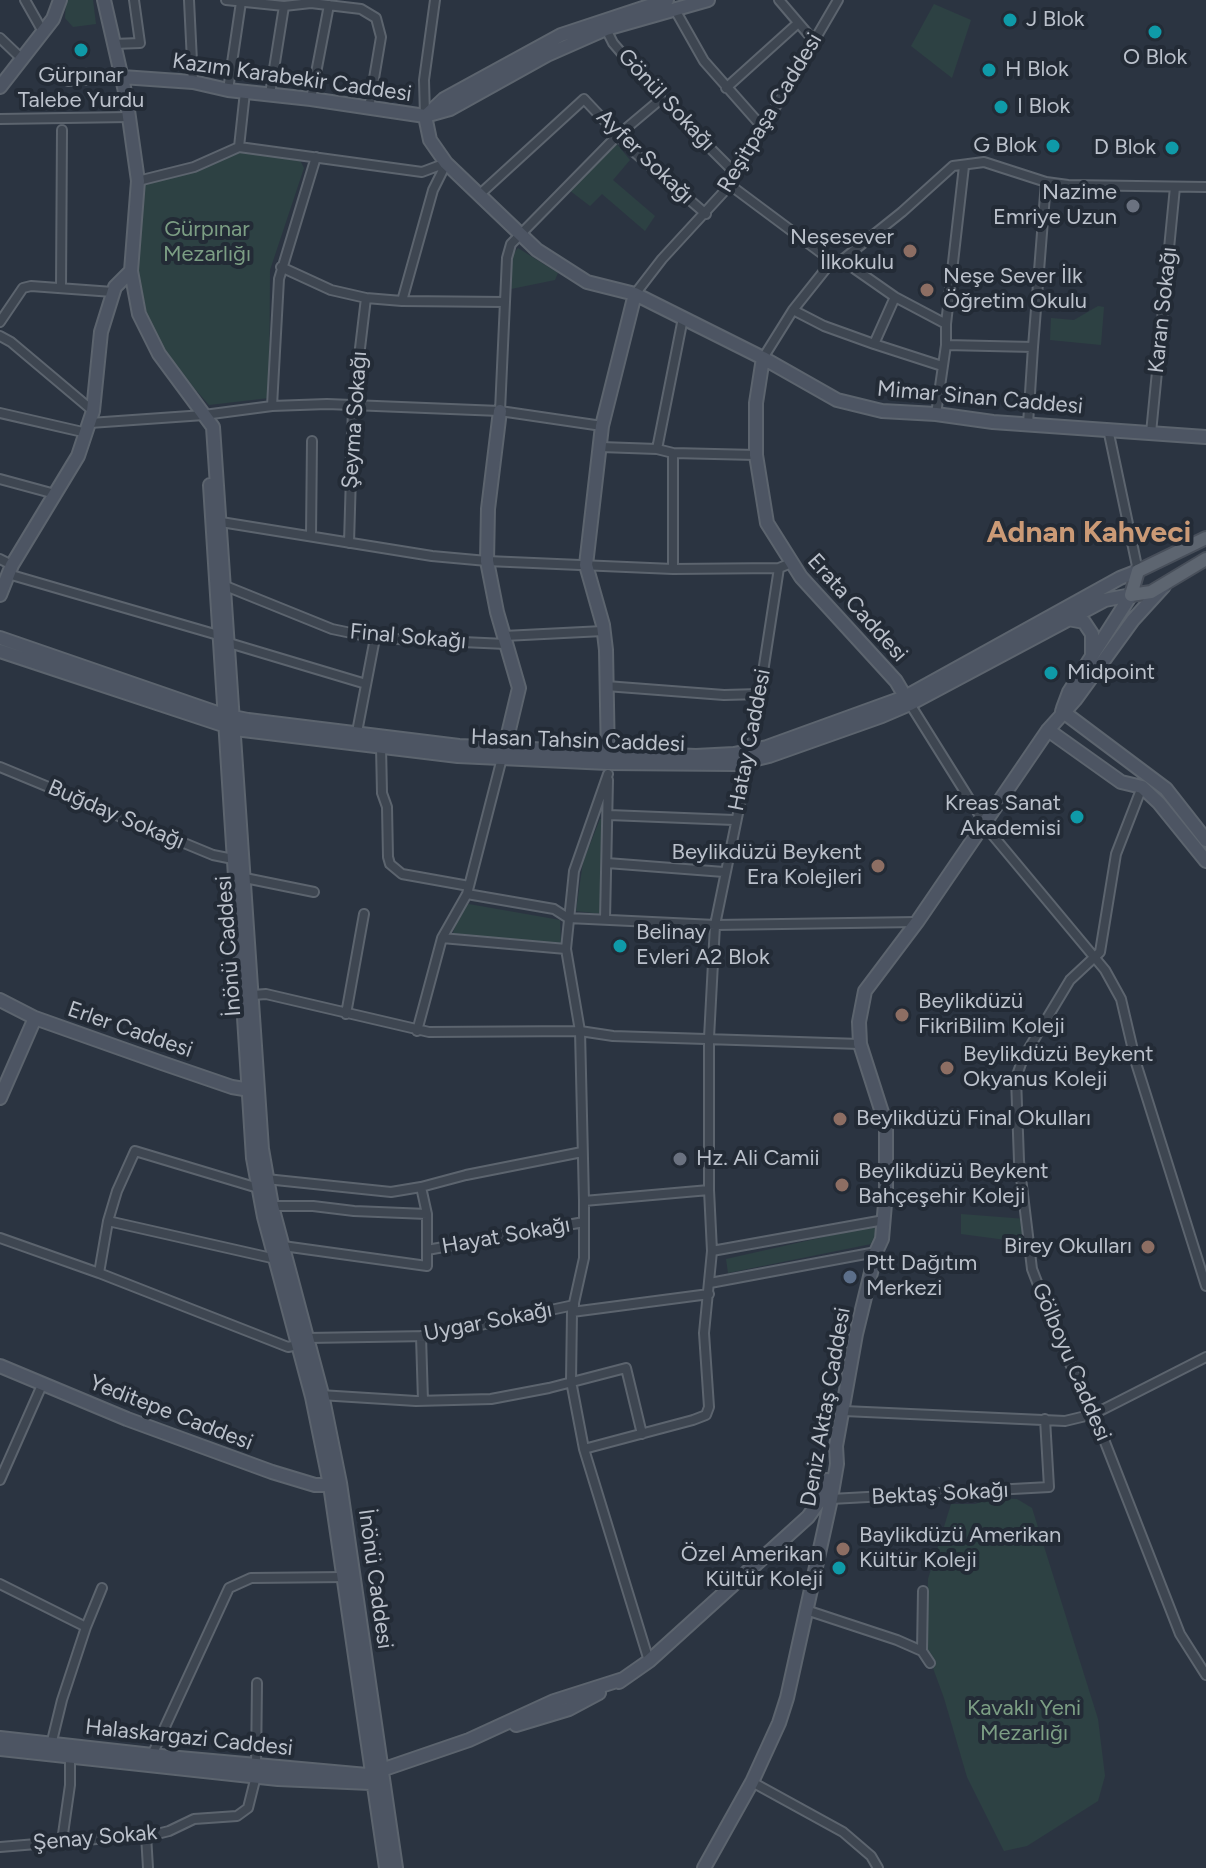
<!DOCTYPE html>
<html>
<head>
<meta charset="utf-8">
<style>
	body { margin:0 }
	canvas { display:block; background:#2b3441 }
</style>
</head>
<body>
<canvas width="1206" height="1868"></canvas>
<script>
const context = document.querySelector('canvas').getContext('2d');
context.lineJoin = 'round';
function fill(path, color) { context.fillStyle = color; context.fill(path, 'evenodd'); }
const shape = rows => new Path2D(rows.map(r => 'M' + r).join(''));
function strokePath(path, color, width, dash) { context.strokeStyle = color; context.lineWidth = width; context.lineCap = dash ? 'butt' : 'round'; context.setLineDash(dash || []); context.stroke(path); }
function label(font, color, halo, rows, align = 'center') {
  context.font = font + ' Figtree,sans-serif'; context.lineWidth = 8; context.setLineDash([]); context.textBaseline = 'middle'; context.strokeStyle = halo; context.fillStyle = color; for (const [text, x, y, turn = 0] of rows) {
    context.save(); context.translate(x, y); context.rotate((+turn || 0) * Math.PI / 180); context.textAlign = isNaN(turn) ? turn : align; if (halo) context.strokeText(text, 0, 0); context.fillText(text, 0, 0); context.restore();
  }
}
fill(shape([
	[66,0,93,0,96,24,73,27,65,18],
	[934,4,971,20,952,78,911,46],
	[617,144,630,160,613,180,655,216,645,231,602,194,590,206,569,190],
	[242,150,299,158,304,168,270,270,269,398,209,405,188,381,159,341,147,316,136,260,145,184,195,171],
	[518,248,558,273,555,280,511,289,510,258],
	[1098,306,1104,307,1101,345,1050,340,1051,318,1074,320],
	[600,819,604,819,601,914,576,911,583,862],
	[463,903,560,920,561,946,453,933],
	[961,1214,1026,1219,1029,1243,961,1234],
	[877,1225,876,1243,728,1273,726,1259],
	[992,1498,1017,1499,1032,1508,1098,1719,1105,1776,1098,1801,1027,1846,1004,1851,967,1777,944,1698,926,1649,928,1579,951,1504,975,1504]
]), '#2d4143');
const street = shape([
	[25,0,42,30],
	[189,0,193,82],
	[226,0,284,6,311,3],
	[312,0,311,3,361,9,376,18,381,37,369,108],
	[779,0,814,41],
	[674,8,704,61,764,129],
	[604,25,613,43,661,99,737,175],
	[0,38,22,59],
	[113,44,140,43,134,0],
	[68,81,122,77],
	[726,88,797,24],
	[228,90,241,2],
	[270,94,284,6],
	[311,99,329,5],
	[425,116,424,80,435,0],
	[0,119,129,117],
	[239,147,245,92],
	[138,181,194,167,239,147,422,172,446,163],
	[730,185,832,261,842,260,895,297,946,324,946,345,936,414],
	[479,195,584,99,634,152,706,214],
	[842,260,902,212,953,166,984,162,1046,182,1068,185,1206,187],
	[281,267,331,290,366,298,402,301,505,302],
	[61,288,62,130],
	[635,294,662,259,730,185,838,0],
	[895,297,874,344,942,366],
	[402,301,433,190,446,164],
	[793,310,824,326,874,344],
	[0,322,23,288,31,286,113,292],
	[946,324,964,166],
	[0,336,11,342,93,411],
	[946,345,1033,347,1028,424],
	[1033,347,1046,182],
	[763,358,793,310,832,261],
	[272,406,279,279,316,157],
	[500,411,507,258,511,244,617,136,661,99],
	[0,413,87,433],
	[90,423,204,415,272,406,327,404,500,411,602,426],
	[1108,429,1138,571],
	[1151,433,1175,187],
	[601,447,657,449,673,453,756,455],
	[657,449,683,318],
	[0,479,55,494],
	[221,522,432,556,487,561,673,569,779,568],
	[311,536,312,441],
	[349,543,353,407,366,298],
	[0,559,12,565],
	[673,569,673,453],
	[8,574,218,635],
	[223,585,332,629,375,638,506,644],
	[504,636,603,631],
	[229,643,366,684],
	[606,686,724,695,760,694],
	[910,704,990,832,1105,970,1121,999,1136,1063,1206,1286],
	[357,732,375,638],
	[381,746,382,793,387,807,388,857,390,864,402,874,469,886],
	[0,767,213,855,233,859],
	[608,774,574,871,566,949,580,1031,584,1201,584,1258,572,1312,571,1381,584,1449,649,1661],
	[1142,787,1116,854,1100,952,1070,980,1023,1058,1016,1078,1019,1161,1032,1269,1062,1347,1094,1414,1180,1634,1206,1675],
	[609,815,734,820],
	[607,863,724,872],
	[245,878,314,892],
	[467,894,554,909,568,918],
	[568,918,715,925,917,922],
	[605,919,608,780],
	[442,938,566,949],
	[253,995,266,994,429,1032,580,1031,613,1036,860,1044],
	[346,1014,364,914],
	[417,1031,442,938,467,894,502,758],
	[266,1179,391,1192,421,1187],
	[584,1201,709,1190],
	[272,1206,313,1206,354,1211,427,1214],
	[108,1221,276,1259],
	[0,1238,99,1273,288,1347,298,1345],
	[283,1246,427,1266,427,1214,421,1187,466,1175,582,1152],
	[427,1250,584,1222],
	[712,1251,884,1220],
	[99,1273,108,1221,117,1191,135,1151,258,1188],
	[710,1283,876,1252],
	[572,1312,709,1294],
	[421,1336,423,1401],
	[307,1338,429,1336,574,1305],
	[320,1395,416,1401,491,1399,549,1388,626,1368,642,1434],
	[844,1411,1065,1421,1094,1414,1206,1357],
	[584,1449,693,1420,706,1415,709,1407,704,1333,712,1251,709,1190,709,1038,715,925,751,750,779,568,791,563],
	[0,1480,42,1385],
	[831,1499,1049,1487,1045,1419],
	[0,1584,86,1627],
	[806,1610,897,1640,922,1651,930,1663],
	[922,1651,923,1591],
	[51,1745,62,1700,86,1627,102,1588],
	[152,1755,229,1588,251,1578,344,1577],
	[256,1766,257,1683],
	[752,1782,843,1832,871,1856,878,1868],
	[146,1835,148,1868],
	[62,1841,70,1785,70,1756],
	[0,1847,157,1834,169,1831,194,1819,237,1816,248,1808,256,1776]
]);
const secondary = shape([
	[104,0,126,96,138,181,131,271,139,314,159,354,213,427,262,1149,272,1206,322,1394,340,1483,396,1868],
	[122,77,193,82,228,90,311,99,425,116,450,109,547,55,606,29,708,0],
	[0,87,53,19,60,0],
	[428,114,444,99,561,35,667,0],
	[425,116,430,140,446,163,537,250,587,282,635,294,763,358,837,400,882,411,936,414,993,422,1206,437],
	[763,358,756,403,756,455,767,523,801,577,896,681,909,703],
	[500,411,488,509,487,561,497,612,519,688,503,755],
	[210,485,253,1158,264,1217,312,1397,330,1485,386,1868],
	[0,595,12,565,78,456,93,411,101,332,115,287,131,271],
	[1068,619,1084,622,1092,634,1092,656],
	[0,638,223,715,248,720,459,746,696,756,734,754,767,747,905,697,1120,578,1138,571],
	[0,651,235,729,458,756,608,763,736,764,769,756,882,716,910,704,1105,600,1131,595],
	[1063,708,1069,692,1131,595],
	[1062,711,1166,789,1206,840],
	[1048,730,1121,782,1142,787,1159,803,1206,861],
	[608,760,606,650,603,625,586,565,602,426,635,294],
	[0,1000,35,1018,162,1063,232,1087,256,1091],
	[0,1098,35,1018],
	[0,1366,127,1419,272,1472,315,1485,330,1485],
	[619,1682,649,1661,808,1517,821,1499,827,1480],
	[516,1725,569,1709,599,1693],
	[0,1738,179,1758,367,1775,469,1740,554,1701,623,1679],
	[0,1749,278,1779,371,1783],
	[704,1868,752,1782,779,1723,787,1698,831,1499,837,1464,836,1446,856,1334,876,1252,882,1239,886,1192,886,1125,860,1044,859,1022,865,991,917,922,1048,730,1075,700,1133,620,1164,586]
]);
const primary = shape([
	[1206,538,1138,571,1131,595,1151,592,1206,559]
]);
strokePath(street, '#5c646e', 12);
strokePath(secondary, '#5c646e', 16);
strokePath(primary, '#484f5a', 16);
strokePath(street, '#3e4651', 8);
strokePath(secondary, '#4d5563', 12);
strokePath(primary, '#5d6570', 12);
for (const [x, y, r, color] of [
	[1010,20,8,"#0f9aa8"],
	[1155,32,8,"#0f9aa8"],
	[81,50,8,"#0f9aa8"],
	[989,70,8,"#0f9aa8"],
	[1001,107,8,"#0f9aa8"],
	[1053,146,8,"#0f9aa8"],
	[1172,148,8,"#0f9aa8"],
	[1133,206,8,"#6b7280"],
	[910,251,8,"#8d6e63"],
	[927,290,8,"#8d6e63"],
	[1051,673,8,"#0f9aa8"],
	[1077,817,8,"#0f9aa8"],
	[878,866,8,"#8d6e63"],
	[620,946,8,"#0f9aa8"],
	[902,1015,8,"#8d6e63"],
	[947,1068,8,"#8d6e63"],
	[840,1119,8,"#8d6e63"],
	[680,1159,8,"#6b7280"],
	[842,1185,8,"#8d6e63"],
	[1148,1247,8,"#8d6e63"],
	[850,1277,8,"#5c6f8a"],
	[843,1549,8,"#8d6e63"],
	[839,1568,8,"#0f9aa8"]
]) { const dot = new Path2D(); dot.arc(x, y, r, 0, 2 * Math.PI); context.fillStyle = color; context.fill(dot); strokePath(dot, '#232b36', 3); }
label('22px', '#bbc1cb', '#232b36', [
	["J Blok",1026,20],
	["O Blok",1155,58,"center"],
	["H Blok",1005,70],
	["Gürpınar",81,76,"center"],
	["Talebe Yurdu",81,101,"center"],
	["I Blok",1017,107],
	["G Blok",1037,146,"right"],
	["D Blok",1156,148,"right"],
	["Nazime",1117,193,"right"],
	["Emriye Uzun",1117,218,"right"],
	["Neşesever",894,238,"right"],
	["İlkokulu",894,263,"right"],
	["Neşe Sever İlk",943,277],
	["Öğretim Okulu",943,302],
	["Midpoint",1067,673],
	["Kreas Sanat",1061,804,"right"],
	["Akademisi",1061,829,"right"],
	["Beylikdüzü Beykent",862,853,"right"],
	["Era Kolejleri",862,878,"right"],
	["Belinay",636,933],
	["Evleri A2 Blok",636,958],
	["Beylikdüzü",918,1002],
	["FikriBilim Koleji",918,1027],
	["Beylikdüzü Beykent",963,1055],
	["Okyanus Koleji",963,1080],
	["Beylikdüzü Final Okulları",856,1119],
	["Hz. Ali Camii",696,1159],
	["Beylikdüzü Beykent",858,1172],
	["Bahçeşehir Koleji",858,1197],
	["Birey Okulları",1132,1247,"right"],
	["Ptt Dağıtım",866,1264],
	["Merkezi",866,1289],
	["Baylikdüzü Amerikan",859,1536],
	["Kültür Koleji",859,1561],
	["Özel Amerikan",823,1555,"right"],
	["Kültür Koleji",823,1580,"right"]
], 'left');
label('22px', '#bbc1cb', '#232b36', [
	["Kazım Karabekir Caddesi",292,78,8],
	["Gönül Sokağı",666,100,47],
	["Reşitpaşa Caddesi",770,113,-59],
	["Ayfer Sokağı",645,157,44],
	["Karan Sokağı",1163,310,-84],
	["Mimar Sinan Caddesi",980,398,5],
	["Şeyma Sokağı",355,420,-86],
	["Erata Caddesi",857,608,48],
	["Final Sokağı",408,637,5],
	["Hatay Caddesi",750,740,-79],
	["Hasan Tahsin Caddesi",578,741,2],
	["Buğday Sokağı",116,815,23],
	["İnönü Caddesi",229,946,-94],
	["Erler Caddesi",130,1030,19],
	["Hayat Sokağı",506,1236,-10],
	["Uygar Sokağı",488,1322,-11],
	["Gölboyu Caddesi",1071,1362,67],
	["Deniz Aktaş Caddesi",826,1407,-80],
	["Yeditepe Caddesi",171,1413,21],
	["Bektaş Sokağı",940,1494,-3],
	["İnönü Caddesi",375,1579,82],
	["Halaskargazi Caddesi",189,1738,6],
	["Şenay Sokak",95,1838,-5]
]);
label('22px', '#7c9e84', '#232b36', [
	["Gürpınar",207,230],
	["Mezarlığı",207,255],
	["Kavaklı Yeni",1024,1709],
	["Mezarlığı",1024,1734]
]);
label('bold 30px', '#cb9a76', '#232b36', [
	["Adnan Kahveci",1089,533]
]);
</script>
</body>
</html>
